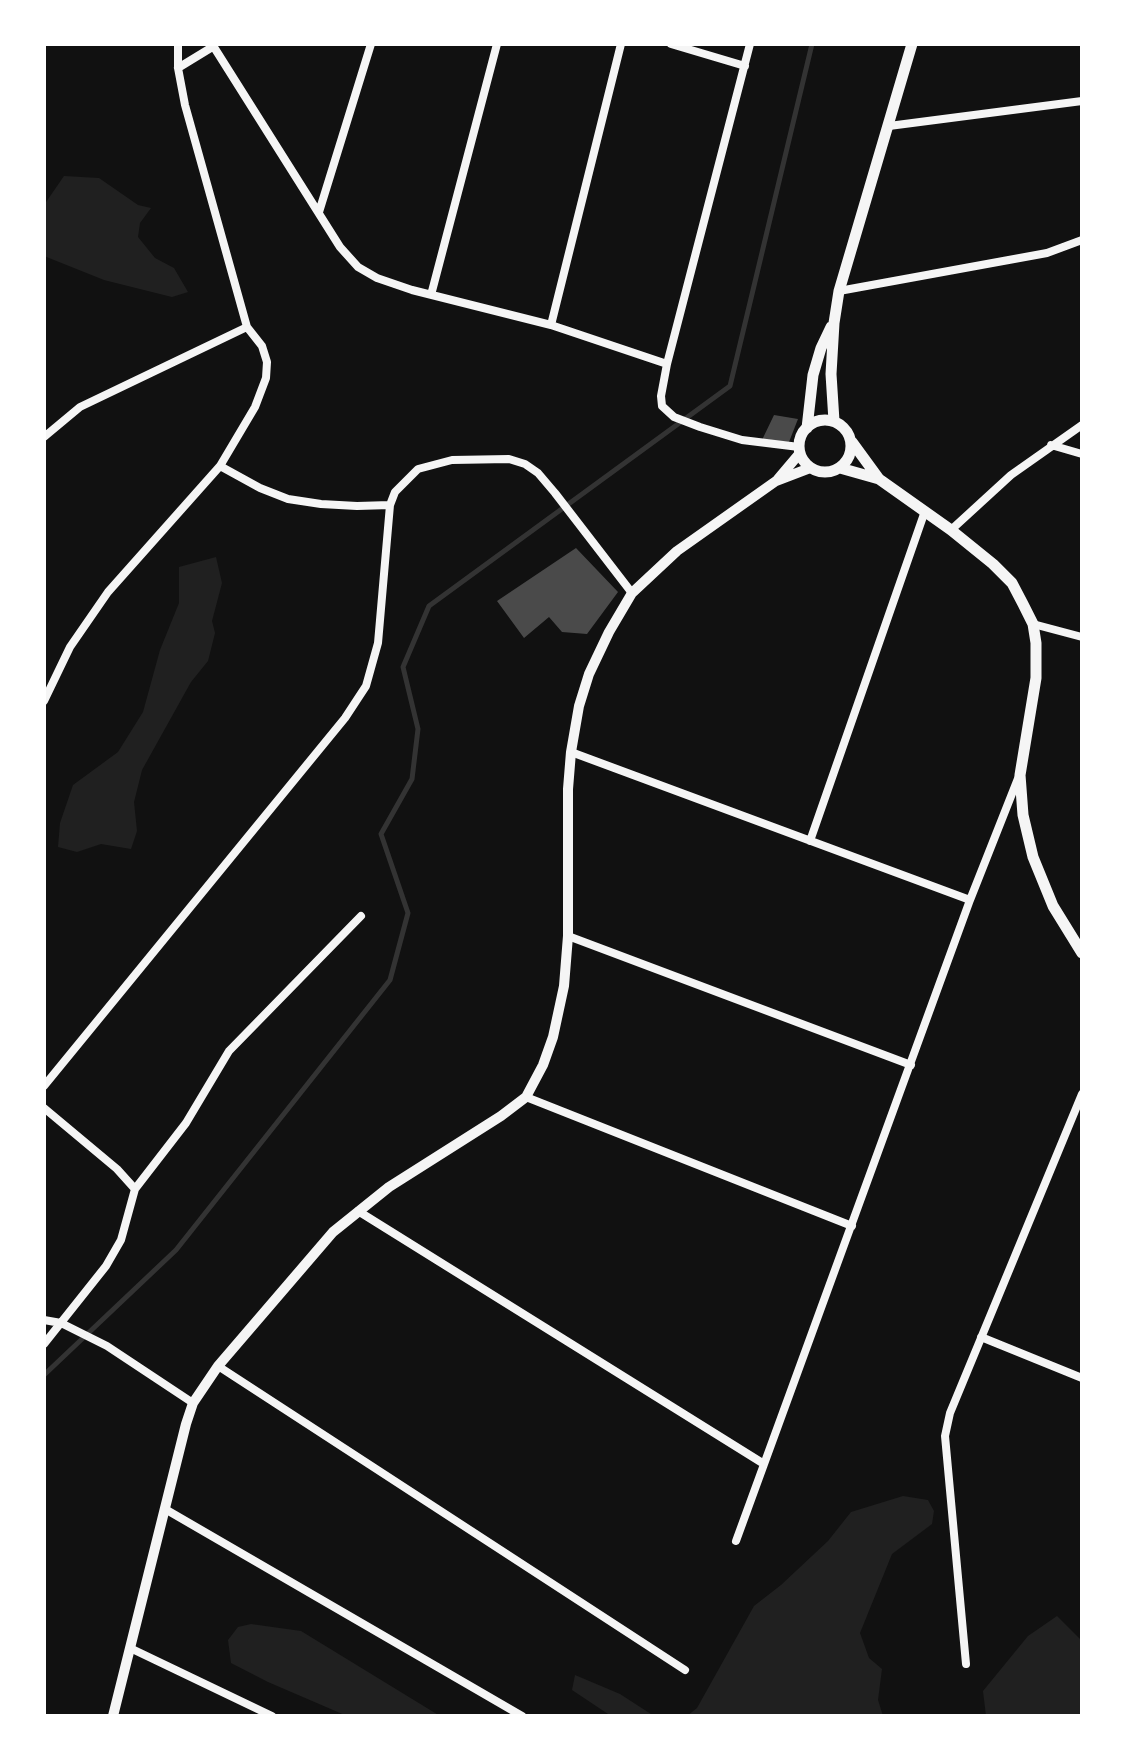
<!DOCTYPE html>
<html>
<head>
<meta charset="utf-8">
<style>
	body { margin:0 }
	#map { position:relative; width:1126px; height:1760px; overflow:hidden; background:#111; font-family:"DM Sans",sans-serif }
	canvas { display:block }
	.frame { position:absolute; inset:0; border:46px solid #fff; pointer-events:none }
</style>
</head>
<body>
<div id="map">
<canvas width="1126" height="1760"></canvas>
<div class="frame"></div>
</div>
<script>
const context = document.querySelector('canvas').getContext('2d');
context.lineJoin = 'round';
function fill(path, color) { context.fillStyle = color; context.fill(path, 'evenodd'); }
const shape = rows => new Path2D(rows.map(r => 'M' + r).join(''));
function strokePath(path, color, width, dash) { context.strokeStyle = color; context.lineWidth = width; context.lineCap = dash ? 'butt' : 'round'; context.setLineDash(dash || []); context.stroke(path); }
fill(shape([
	[64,176,99,178,138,205,151,208,140,223,138,237,155,258,174,268,188,292,172,297,104,280,44,256,44,205],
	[216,557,222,583,212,621,215,633,208,661,191,682,142,770,134,802,137,831,131,849,101,844,77,852,58,847,60,823,73,785,118,752,143,712,160,650,179,603,179,567],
	[903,1496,928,1500,934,1511,932,1524,892,1554,860,1633,869,1658,882,1669,878,1700,883,1716,687,1716,697,1708,754,1606,781,1585,828,1541,851,1512],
	[1057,1616,1082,1641,1082,1716,986,1716,983,1691,1028,1636],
	[251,1624,301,1631,440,1716,347,1716,268,1682,231,1663,228,1640,238,1627],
	[575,1675,620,1694,654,1716,611,1716,572,1690]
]), '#202020');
strokePath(shape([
	[44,1375,176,1250,390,980,408,913,381,834,412,779,418,729,403,667,429,606,730,386,812,44]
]), '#333', 5);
fill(shape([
	[774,415,798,419,789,442,762,440],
	[576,548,618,592,587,634,562,632,549,617,524,638,497,601]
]), '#4a4a4a');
strokePath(shape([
	[212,44,340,247,358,267,377,278,412,290,551,325,667,364],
	[671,44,745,66],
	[750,44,667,364,661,396,662,406,674,417,700,427,742,440,799,447],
	[178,68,214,46],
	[889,126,1082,101],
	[319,212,371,44],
	[839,291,1047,253,1082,240],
	[431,295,497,44],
	[551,325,621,44],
	[44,437,80,407,247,327],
	[1051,445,1082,454],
	[220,466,260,488,288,499,321,504,357,506,390,505,395,492,418,469,452,460,509,459,525,464,538,473,555,493,632,593],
	[951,530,1011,475,1082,425],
	[1033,624,1082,637],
	[44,701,70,647,108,592,220,466,255,407,266,378,267,362,262,346,247,327,185,105,178,68,178,44],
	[571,752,970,900],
	[810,841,925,511],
	[568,936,911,1065],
	[44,1086,345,718,366,686,378,643,390,505],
	[526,1097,852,1226],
	[44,1108,117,1169,135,1189],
	[358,1211,764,1464],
	[44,1320,61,1323,107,1346,193,1403],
	[981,1337,1082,1378],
	[44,1344,106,1266,121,1240,135,1189,186,1123,229,1051,361,916],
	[218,1366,685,1670],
	[165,1509,522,1716],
	[736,1541,970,900,1019,776],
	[130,1648,272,1716],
	[966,1664,945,1436,950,1413,1082,1094]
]), '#f5f5f5', 8);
strokePath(shape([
	[778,479,800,453],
	[113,1716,186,1424,193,1403,218,1366,333,1232,389,1187,501,1116,526,1097,543,1065,553,1037,564,986,568,936,568,789,571,752,579,706,589,674,609,632,632,593,677,551,776,481,810,468]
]), '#f5f5f5', 10);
strokePath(shape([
	'799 446a26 26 0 1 1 52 0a26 26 0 1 1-52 0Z',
	[834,421,831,374,834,323,839,291,912,44],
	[807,428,813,375,821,348,831,327],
	[852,442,879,479],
	[840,468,879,479,951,530,993,564,1012,583,1023,604,1033,624,1036,643,1036,678,1020,775,1023,815,1033,857,1053,906,1082,953]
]), '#f5f5f5', 11);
</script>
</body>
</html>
